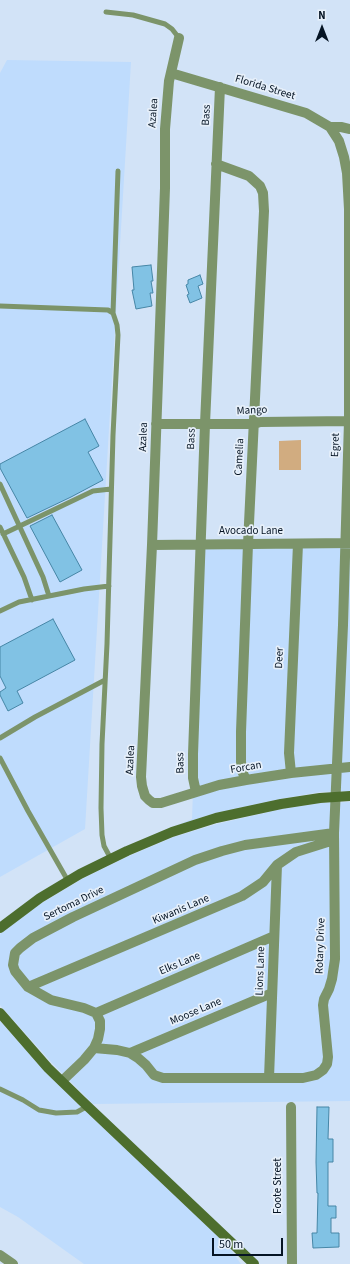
<!DOCTYPE html>
<html>
<head>
<meta charset="utf-8">
<style>
	body { margin:0 }
	#map { position:relative; width:350px; height:1264px; overflow:hidden; background:#d2e3f7; font-family:"Source Sans 3",sans-serif }
	canvas { display:block }
	.north { position:absolute; left:302px; top:8px; width:40px; height:40px; -webkit-text-stroke:3px #e7f0fa; paint-order:stroke; rotate:0deg; font-size:11px; font-weight:700; line-height:16px; text-align:center; color:#051424 }
	.north::after { content:''; display:block; margin:auto; width:14px; height:18px; background:#051424; clip-path:polygon(50% 0,100% 100%,50% 72%,0 100%) }
	.scale { position:absolute; left:212px; top:1238px; width:71px; height:18px; box-sizing:border-box; border:2px solid #051424; border-top:0; padding-left:5px; font-size:12px; line-height:14px; white-space:nowrap; color:#051424; -webkit-text-stroke:3px #e7f0fa; paint-order:stroke }
</style>
</head>
<body>
<div id="map">
<canvas width="350" height="1264"></canvas>
<div class="north">N</div>
<div class="scale">50 m</div>
</div>
<script>
const context = document.querySelector('canvas').getContext('2d');
context.lineJoin = 'round';
function fill(path, color) { context.fillStyle = color; context.fill(path, 'evenodd'); }
const shape = rows => new Path2D(rows.map(r => 'M' + r).join(''));
function strokePath(path, color, width, dash) { context.strokeStyle = color; context.lineWidth = width; context.lineCap = dash ? 'butt' : 'round'; context.setLineDash(dash || []); context.stroke(path); }
function label(font, color, halo, rows, align = 'center') {
  context.font = font + ' "Source Sans 3",sans-serif'; context.lineWidth = 3.5; context.setLineDash([]); context.textBaseline = 'middle'; context.strokeStyle = halo; context.fillStyle = color; for (const [text, x, y, turn = 0] of rows) {
    context.save(); context.translate(x, y); context.rotate((+turn || 0) * Math.PI / 180); context.textAlign = isNaN(turn) ? turn : align; if (halo) context.strokeText(text, 0, 0); context.fillText(text, 0, 0); context.restore();
  }
}
fill(shape([
	[7,60,131,62,85,829,0,877,0,73],
	[350,539,350,791,320,792,280,799,215,813,175,826,192,819,202,542],
	[350,802,350,1101,93,1104,52,1063,0,1005,0,934,42,903,82,879,129,856,174,837,217,824,282,809,321,803],
	[0,1021,45,1072,79,1105,229,1247,241,1264,84,1264,18,1217,0,1207]
]), '#bfdcfd');
fill(shape([
	[301,440,301,470,279,470,279,441]
]), '#d1ac80');
const building = shape([
	[151,265,153,281,151,281,153,293,150,293,152,306,136,309,132,290,134,290,132,267,151,265],
	[200,275,203,284,198,286,202,298,190,303,187,295,189,294,186,285,188,284,188,280,200,275],
	[85,419,99,446,88,452,103,480,71,497,27,518,0,468,0,464,85,419],
	[52,515,82,570,60,582,30,526,52,515],
	[53,619,75,660,17,691,23,703,8,711,0,695,0,692,6,688,0,676,0,647,53,619],
	[317,1107,329,1107,328,1139,333,1139,333,1162,328,1162,328,1206,336,1206,336,1218,331,1218,331,1233,339,1233,339,1247,313,1248,312,1233,317,1233,318,1193,317,1193,316,1162,317,1107]
]);
fill(building, '#81c2e4');
strokePath(building, '#4686a6', 1);
strokePath(shape([
	[106,12,133,15,165,24,172,29,179,38],
	[0,306,108,310,113,313,117,325,118,335,113,435,107,644,102,744,101,808,102,835,104,846,111,859],
	[113,313,118,171],
	[0,484,43,577,49,596],
	[0,527,24,577,32,600],
	[3,534,93,491,111,489],
	[0,611,19,602,84,589,109,586],
	[0,738,35,717,105,680],
	[0,758,28,811,68,881],
	[0,1089,23,1100,39,1110,56,1113,77,1112,88,1106]
]), '#7c946a', 5);
strokePath(shape([
	[179,38,169,81,165,129,165,188,152,545,141,777,142,786,145,796,149,800,153,803,161,803,219,785,246,780,291,773,350,767],
	[171,73,306,113,330,127,341,127,350,129],
	[216,164,249,176,260,186,263,193,264,211,248,544,241,732,241,762,242,771,246,780],
	[156,424,254,424,260,422,349,421],
	[152,545,350,543],
	[291,773,289,753,298,544],
	[196,792,193,778,193,754,205,424,220,87],
	[28,987,242,896,263,882,277,865,296,852,334,840],
	[96,1013,274,936],
	[94,1048,117,1050,130,1053,138,1058,146,1065,154,1075,163,1078,303,1078,316,1075,323,1070,327,1064,328,1057,323,1005,324,999,329,989,332,979,335,959,334,833,343,625,349,421,349,209,347,173,344,157,339,141,330,127],
	[130,1053,272,993],
	[269,1078,277,865],
	[62,1081,84,1060,94,1048,98,1039,100,1029,100,1021,96,1013,84,1008,51,1000,28,987,15,971,13,965,15,953,20,948,33,938,73,917,195,860,222,851,245,845,334,833],
	[291,1107,292,1264],
	[0,1255,13,1264]
]), '#7c946a', 10);
strokePath(shape([
	[0,928,40,898,80,874,127,851,172,832,216,818,281,804,320,798,350,796],
	[0,1013,48,1068,82,1101,254,1264]
]), '#4d6e2e', 10);
label('11px', '#051424', '#e7f0fa', [
	["Florida Street",265,88,17],
	["Azalea",154,113,-86],
	["Bass",207,115,-87],
	["Mango",252,411,-3],
	["Azalea",144,437,-88],
	["Bass",192,439,-88],
	["Egret",336,445,-88],
	["Camelia",240,457,-87],
	["Avocado Lane",251,532],
	["Deer",280,658,-88],
	["Azalea",131,760,-87],
	["Bass",181,763,-91],
	["Forcan",246,768,-10],
	["Sertoma Drive",74,904,-26],
	["Kiwanis Lane",181,910,-23],
	["Rotary Drive",321,946,-88],
	["Elks Lane",180,964,-23],
	["Lions Lane",261,971,-88],
	["Moose Lane",196,1012,-23],
	["Foote Street",279,1186,-90]
]);
</script>
</body>
</html>
